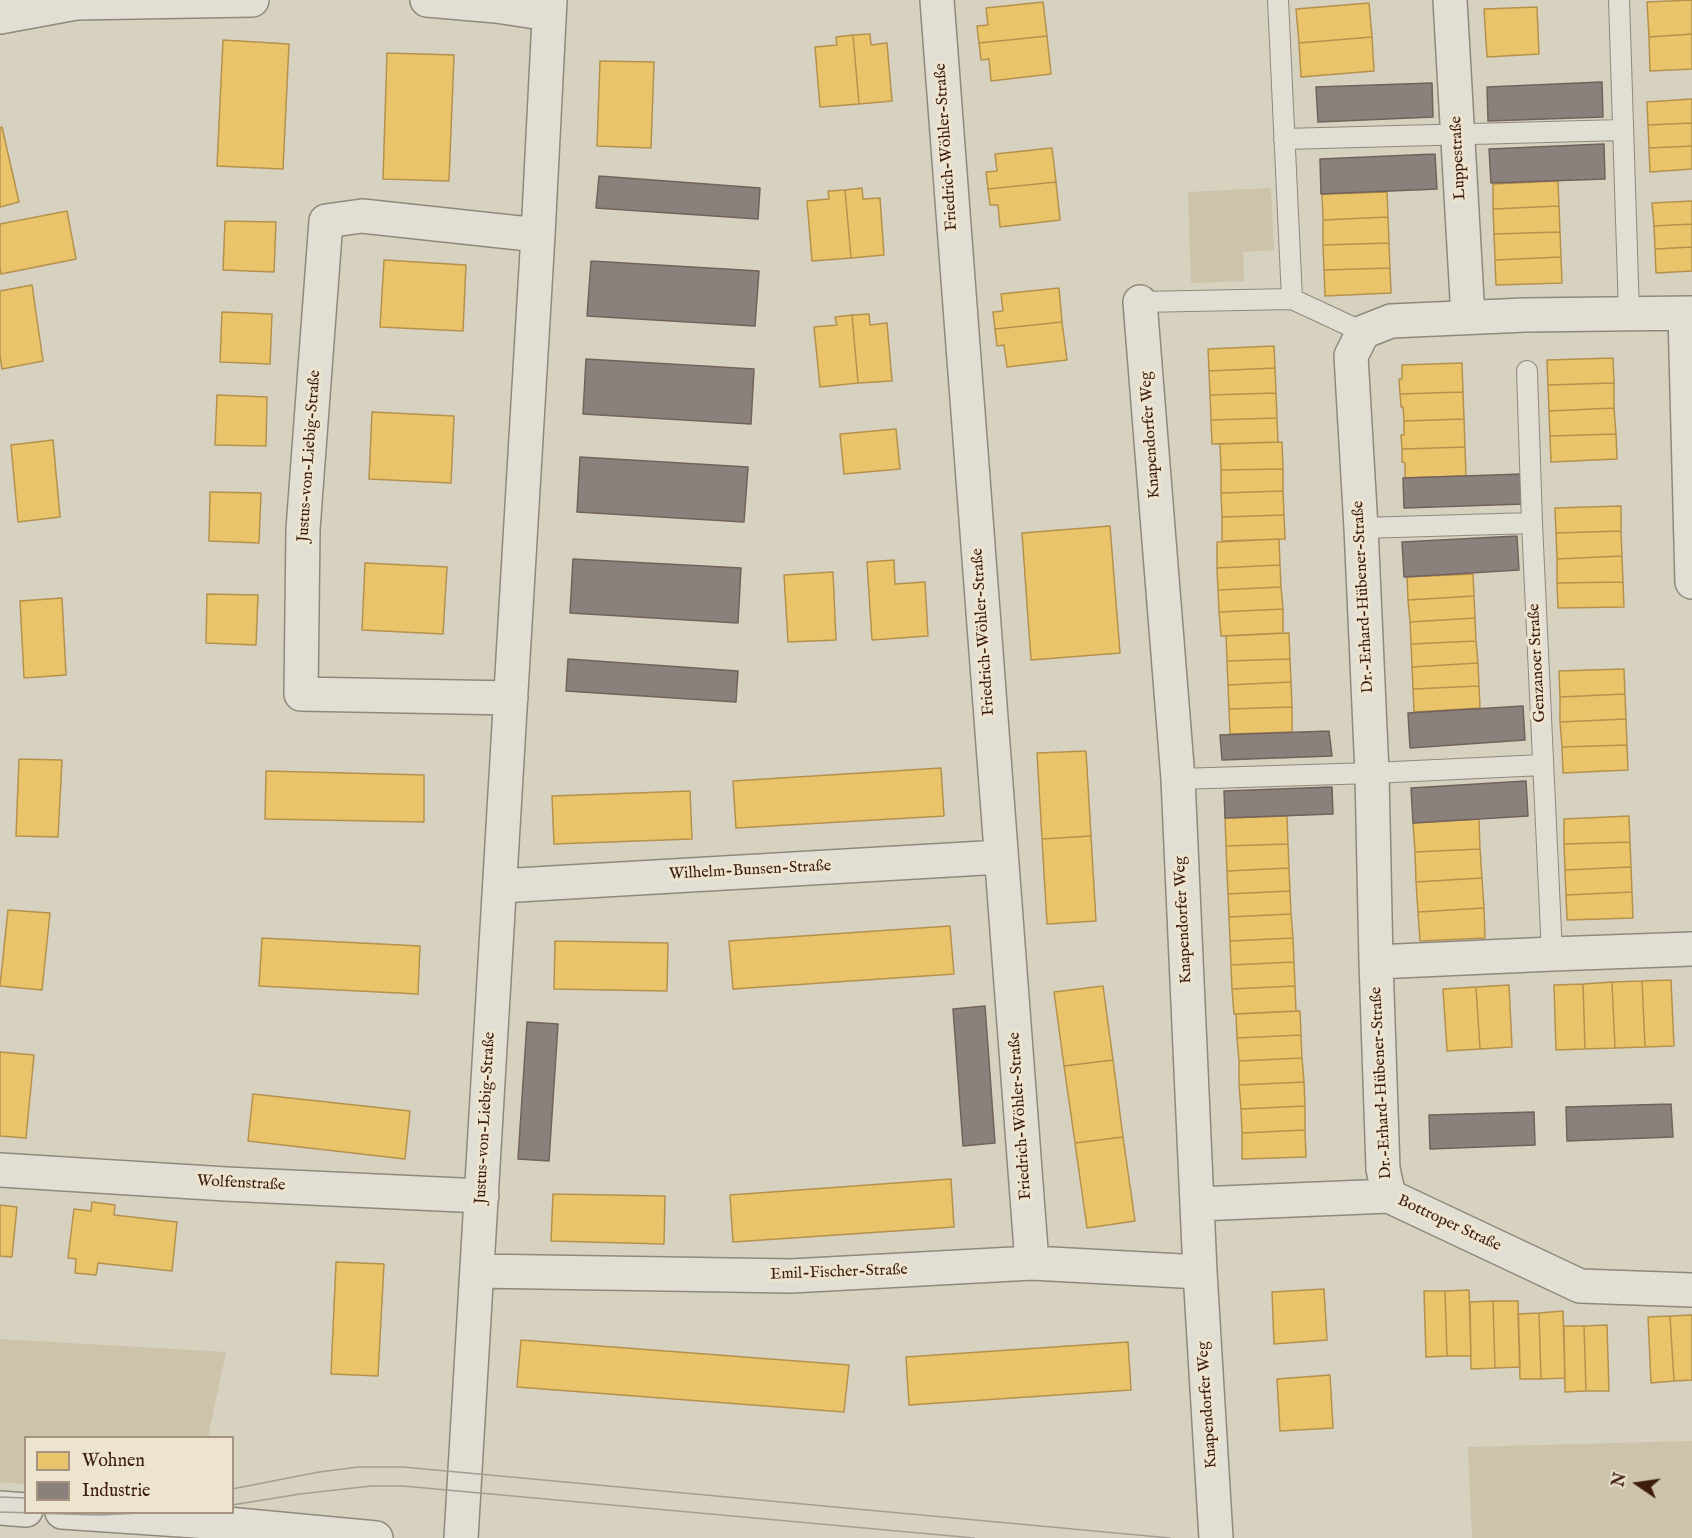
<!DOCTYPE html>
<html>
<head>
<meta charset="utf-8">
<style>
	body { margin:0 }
	#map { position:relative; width:1692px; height:1538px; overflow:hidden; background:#d7d1bf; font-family:"IM FELL English",serif }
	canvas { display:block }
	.legend { position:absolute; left:24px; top:1436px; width:210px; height:78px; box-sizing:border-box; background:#ece4cf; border:2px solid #a69481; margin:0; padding:8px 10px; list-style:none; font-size:18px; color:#3d1b0d }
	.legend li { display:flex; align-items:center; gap:12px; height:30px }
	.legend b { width:30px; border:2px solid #a69481 }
	.north { position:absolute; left:1608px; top:1454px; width:60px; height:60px; -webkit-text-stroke:4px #ece4cf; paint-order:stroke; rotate:283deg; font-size:16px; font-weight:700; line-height:24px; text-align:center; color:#3d1b0d }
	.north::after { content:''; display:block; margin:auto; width:21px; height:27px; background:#3d1b0d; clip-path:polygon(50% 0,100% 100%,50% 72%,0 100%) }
</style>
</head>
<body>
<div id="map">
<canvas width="1692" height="1538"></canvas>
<ul class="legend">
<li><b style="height:16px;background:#e9c46a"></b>Wohnen</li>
<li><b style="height:16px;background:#8a817c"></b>Industrie</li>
</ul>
<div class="north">N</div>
</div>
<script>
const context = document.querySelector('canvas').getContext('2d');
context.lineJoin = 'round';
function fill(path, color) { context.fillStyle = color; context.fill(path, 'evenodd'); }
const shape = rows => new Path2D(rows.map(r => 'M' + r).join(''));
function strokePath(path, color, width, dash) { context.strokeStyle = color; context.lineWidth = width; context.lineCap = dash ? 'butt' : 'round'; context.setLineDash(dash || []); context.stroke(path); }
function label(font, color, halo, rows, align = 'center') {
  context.font = font + ' "IM FELL English",serif'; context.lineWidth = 6; context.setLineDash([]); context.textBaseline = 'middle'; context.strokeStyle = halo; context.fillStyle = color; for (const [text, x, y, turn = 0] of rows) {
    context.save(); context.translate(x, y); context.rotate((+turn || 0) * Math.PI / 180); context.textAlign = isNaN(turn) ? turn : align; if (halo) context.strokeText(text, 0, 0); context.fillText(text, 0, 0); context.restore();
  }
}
fill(shape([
	[1271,188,1274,250,1243,252,1244,281,1191,283,1188,192],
	[0,1339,226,1352,208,1437,26,1438,25,1484,0,1482],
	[1692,1441,1692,1538,1472,1538,1468,1447]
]), '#cdc2aa');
const homes = shape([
	[1692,0,1692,34,1649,37,1647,2,1692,0],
	[1043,2,1047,36,979,43,977,26,988,25,986,8,1043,2],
	[1369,3,1372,37,1299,43,1296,9,1369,3],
	[1537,7,1539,54,1487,57,1484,9,1537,7],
	[870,34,871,45,887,43,892,101,859,104,853,35,870,34],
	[1692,34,1692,69,1650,71,1649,37,1692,34],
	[853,35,859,104,820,107,815,47,837,45,836,37,853,35],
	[1047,36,1051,74,991,81,989,59,981,60,979,43,1047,36],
	[1372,37,1374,71,1301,77,1299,43,1372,37],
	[223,40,289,44,283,169,217,166,223,40],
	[387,53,454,55,449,181,383,179,387,53],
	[600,61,654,62,651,148,597,146,600,61],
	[1692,99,1692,123,1648,125,1647,102,1692,99],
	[1692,123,1692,146,1649,148,1648,125,1692,123],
	[2,127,19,202,0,207,0,128,2,127],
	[1692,146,1692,169,1650,172,1649,148,1692,146],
	[1052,148,1056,182,988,189,986,172,997,171,995,154,1052,148],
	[1558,181,1559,206,1493,209,1493,184,1558,181],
	[1056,182,1060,220,1000,227,998,205,990,205,988,189,1056,182],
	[862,188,863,199,880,198,884,255,851,258,845,190,862,188],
	[845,190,851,258,812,261,807,201,829,199,828,191,845,190],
	[1387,192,1388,217,1323,220,1322,194,1387,192],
	[1692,201,1692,224,1654,226,1652,203,1692,201],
	[1559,206,1560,232,1494,234,1493,209,1559,206],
	[67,211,76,259,1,274,0,268,0,224,67,211],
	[1388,217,1389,243,1323,245,1323,220,1388,217],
	[225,221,276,222,274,272,223,270,225,221],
	[1692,224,1692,247,1655,249,1654,226,1692,224],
	[1560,232,1561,257,1495,260,1494,234,1560,232],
	[1389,243,1390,268,1324,270,1323,245,1389,243],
	[1692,247,1692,271,1656,273,1655,249,1692,247],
	[1561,257,1562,283,1496,285,1495,260,1561,257],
	[384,260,466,265,463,331,380,327,384,260],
	[1390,268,1391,293,1325,296,1324,270,1390,268],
	[32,285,43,361,2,369,0,356,0,291,32,285],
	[1059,288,1062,322,995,329,993,312,1003,311,1001,294,1059,288],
	[222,312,272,314,270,364,220,362,222,312],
	[869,314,870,325,887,323,892,381,858,383,852,315,869,314],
	[852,315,858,383,820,387,814,327,837,325,835,317,852,315],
	[1062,322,1067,360,1007,367,1004,345,997,346,995,329,1062,322],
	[1274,346,1275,368,1209,371,1208,349,1274,346],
	[1613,358,1614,383,1548,385,1547,360,1613,358],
	[1462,363,1463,392,1400,394,1399,379,1402,379,1402,365,1462,363],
	[1275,368,1276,393,1210,395,1209,371,1275,368],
	[1614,383,1614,408,1549,411,1548,385,1614,383],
	[1463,392,1464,419,1404,421,1403,407,1401,407,1400,394,1463,392],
	[1276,393,1277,418,1211,420,1210,395,1276,393],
	[217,395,267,397,266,446,215,445,217,395],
	[1614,408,1616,434,1550,436,1549,411,1614,408],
	[372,412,454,416,451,483,369,479,372,412],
	[1277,418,1278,442,1212,444,1211,420,1277,418],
	[1464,419,1465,447,1402,449,1401,435,1404,435,1404,421,1464,419],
	[896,429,900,469,844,474,840,434,896,429],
	[1616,434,1617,459,1551,462,1550,436,1616,434],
	[53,440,60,517,18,522,11,445,53,440],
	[1282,442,1283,469,1221,470,1220,444,1282,442],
	[1465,447,1466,476,1405,478,1405,463,1402,462,1402,449,1465,447],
	[1283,469,1283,491,1221,493,1221,470,1283,469],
	[1283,491,1284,515,1222,517,1221,493,1283,491],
	[210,492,261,493,259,543,209,541,210,492],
	[1621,506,1621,531,1556,533,1555,508,1621,506],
	[1284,515,1285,539,1222,541,1222,517,1284,515],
	[1110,526,1120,653,1031,660,1022,533,1110,526],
	[1621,531,1622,556,1557,559,1556,533,1621,531],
	[1279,539,1280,565,1217,568,1217,542,1279,539],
	[1622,556,1623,582,1557,583,1557,559,1622,556],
	[894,560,895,584,925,582,928,636,872,640,867,562,894,560],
	[365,563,447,567,443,634,362,630,365,563],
	[1280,565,1281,587,1218,590,1217,568,1280,565],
	[833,572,836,640,788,642,784,575,833,572],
	[1473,574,1474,596,1408,600,1407,577,1473,574],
	[1623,582,1624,607,1558,608,1557,583,1623,582],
	[1281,587,1283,609,1219,612,1218,590,1281,587],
	[207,594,258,595,256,645,206,643,207,594],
	[1474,596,1475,618,1410,622,1408,600,1474,596],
	[62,598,66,675,24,678,20,601,62,598],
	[1283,609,1283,633,1221,636,1219,612,1283,609],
	[1475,618,1476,641,1411,644,1410,622,1475,618],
	[1289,633,1290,659,1227,661,1226,636,1289,633],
	[1476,641,1478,663,1412,667,1411,644,1476,641],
	[1290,659,1291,682,1228,685,1227,661,1290,659],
	[1478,663,1479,686,1413,689,1412,667,1478,663],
	[1624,669,1625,694,1560,697,1559,671,1624,669],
	[1291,682,1292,707,1229,709,1228,685,1291,682],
	[1479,686,1480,708,1414,712,1413,689,1479,686],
	[1625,694,1626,719,1560,722,1560,697,1625,694],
	[1292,707,1292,732,1230,734,1229,709,1292,707],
	[1626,719,1627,745,1562,747,1560,722,1626,719],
	[1627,745,1628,770,1563,773,1562,747,1627,745],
	[1086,751,1091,836,1042,839,1037,753,1086,751],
	[19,759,62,760,58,837,16,836,19,759],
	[941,768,944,816,736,828,733,781,941,768],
	[266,771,424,775,424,822,265,819,266,771],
	[690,791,692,839,554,844,552,796,690,791],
	[1287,816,1288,844,1226,846,1225,818,1287,816],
	[1629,816,1630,842,1564,844,1564,819,1629,816],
	[1479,819,1480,849,1415,852,1413,823,1479,819],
	[1091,836,1096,921,1047,924,1042,839,1091,836],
	[1630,842,1631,867,1565,870,1564,844,1630,842],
	[1288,844,1289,868,1227,871,1226,846,1288,844],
	[1480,849,1482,878,1416,882,1415,852,1480,849],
	[1631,867,1632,892,1566,895,1565,870,1631,867],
	[1289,868,1290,891,1228,894,1227,871,1289,868],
	[1482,878,1484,908,1418,912,1416,882,1482,878],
	[1290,891,1291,914,1229,917,1228,894,1290,891],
	[1632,892,1633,918,1567,920,1566,895,1632,892],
	[1484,908,1485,938,1420,941,1418,912,1484,908],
	[8,910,50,913,42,990,0,986,8,910],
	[1291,914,1293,938,1230,941,1229,917,1291,914],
	[950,926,954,974,733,989,729,941,950,926],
	[262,938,420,946,418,994,259,986,262,938],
	[1293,938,1294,962,1231,965,1230,941,1293,938],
	[555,941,668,943,667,991,554,989,555,941],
	[1294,962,1295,986,1232,989,1231,965,1294,962],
	[1671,980,1674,1046,1645,1047,1642,981,1671,980],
	[1642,981,1645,1047,1615,1048,1612,982,1642,981],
	[1612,982,1615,1048,1585,1049,1583,984,1612,982],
	[1583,984,1585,1049,1556,1050,1554,985,1583,984],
	[1509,985,1512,1047,1480,1049,1476,987,1509,985],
	[1103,986,1113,1060,1064,1066,1054,992,1103,986],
	[1295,986,1296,1011,1234,1014,1232,989,1295,986],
	[1476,987,1480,1049,1447,1051,1443,989,1476,987],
	[1300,1011,1301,1035,1237,1038,1236,1014,1300,1011],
	[1301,1035,1302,1058,1239,1061,1237,1038,1301,1035],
	[0,1052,34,1055,26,1138,0,1136,0,1052],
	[1302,1058,1304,1082,1239,1085,1239,1061,1302,1058],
	[1113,1060,1123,1137,1075,1143,1064,1066,1113,1060],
	[1304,1082,1305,1106,1241,1109,1239,1085,1304,1082],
	[253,1094,410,1111,405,1159,248,1141,253,1094],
	[1305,1106,1305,1130,1242,1133,1241,1109,1305,1106],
	[1305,1130,1306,1157,1242,1159,1242,1133,1305,1130],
	[1123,1137,1135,1221,1087,1228,1075,1143,1123,1137],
	[951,1179,954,1227,733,1242,730,1195,951,1179],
	[553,1194,665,1196,664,1244,551,1241,553,1194],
	[92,1202,115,1205,114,1215,177,1222,172,1271,98,1263,96,1275,75,1273,76,1259,68,1258,74,1209,91,1211,92,1202],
	[0,1205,17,1207,12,1257,0,1256,0,1205],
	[336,1262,384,1264,378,1376,331,1374,336,1262],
	[1324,1289,1327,1340,1274,1344,1272,1292,1324,1289],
	[1469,1290,1471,1356,1447,1356,1445,1291,1469,1290],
	[1424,1291,1445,1291,1447,1356,1426,1357,1424,1291],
	[1493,1301,1518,1301,1520,1367,1495,1368,1493,1301],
	[1493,1301,1495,1368,1471,1369,1470,1302,1493,1301],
	[1563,1311,1565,1378,1541,1379,1539,1313,1563,1311],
	[1539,1313,1541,1379,1520,1379,1518,1314,1539,1313],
	[1692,1315,1692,1380,1674,1381,1670,1316,1692,1315],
	[1670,1316,1674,1381,1651,1383,1648,1317,1670,1316],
	[1607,1325,1609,1391,1586,1391,1584,1326,1607,1325],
	[1564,1326,1584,1326,1586,1391,1565,1392,1564,1326],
	[521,1340,849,1365,844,1412,517,1387,521,1340],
	[1128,1342,1131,1390,909,1405,906,1357,1128,1342],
	[1330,1375,1333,1428,1280,1431,1277,1379,1330,1375]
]);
fill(homes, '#e9c46a');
strokePath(homes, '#b5914e', 1.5);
const industry = shape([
	[1602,82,1603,117,1488,121,1487,87,1602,82],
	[1432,83,1433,117,1318,122,1316,87,1432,83],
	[1604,144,1605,179,1491,183,1489,149,1604,144],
	[1435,154,1437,189,1321,194,1320,159,1435,154],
	[599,176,760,188,758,219,596,208,599,176],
	[591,261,759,271,755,326,587,316,591,261],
	[586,359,754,369,751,424,583,414,586,359],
	[580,457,748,467,744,522,577,512,580,457],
	[1523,474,1524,504,1404,508,1403,478,1523,474],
	[1517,536,1519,570,1404,577,1402,542,1517,536],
	[573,559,741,568,738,623,570,613,573,559],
	[568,659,738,671,736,702,566,691,568,659],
	[1523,706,1525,740,1410,748,1408,713,1523,706],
	[1329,731,1332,756,1222,760,1220,735,1329,731],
	[1526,781,1528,816,1413,823,1411,788,1526,781],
	[1332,787,1333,814,1225,818,1224,791,1332,787],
	[985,1006,995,1143,963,1146,953,1009,985,1006],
	[527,1022,558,1024,549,1161,518,1159,527,1022],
	[1671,1104,1673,1137,1567,1141,1566,1107,1671,1104],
	[1534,1112,1535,1145,1430,1149,1429,1115,1534,1112]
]);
fill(industry, '#8a817c');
strokePath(industry, '#73625b', 1.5);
const service = shape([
	[1278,0,1292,299],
	[1619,0,1629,313],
	[1284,139,1622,130],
	[1140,302,1292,299,1363,332],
	[1527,371,1532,523,1552,954],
	[1361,528,1532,523],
	[1178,779,1372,773,1543,765]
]);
const minor = shape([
	[427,0,496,6,549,14],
	[937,0,1032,1263],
	[1450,0,1468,317],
	[0,17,76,3,252,0],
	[1140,302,1178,779,1200,1272,1216,1538],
	[1685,314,1692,582],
	[511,698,301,694,303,529,326,221,362,216,538,235],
	[500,886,1001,857],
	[1376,962,1552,954,1692,949],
	[0,1170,226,1184,482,1196],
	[1389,1196,1383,1169,1376,962,1372,773,1361,528,1351,356,1363,332,1391,321,1525,315,1692,313],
	[1198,1204,1389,1196,1580,1286,1692,1290],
	[477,1271,791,1276,1032,1263,1200,1272],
	[461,1538,538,235,550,0]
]);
const tertiary = shape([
	[0,1508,26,1510],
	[62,1512,195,1521,376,1538]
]);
strokePath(service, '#91887c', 22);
strokePath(minor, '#91887c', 36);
strokePath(tertiary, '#91887c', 36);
strokePath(service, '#e1ded4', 20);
strokePath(minor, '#e1ded4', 33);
strokePath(tertiary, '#e1ded4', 33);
strokePath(shape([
	[232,1489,319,1472,359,1467,403,1467,1170,1538],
	[0,1497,26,1498],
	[232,1505,300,1494,371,1486,403,1486,974,1538],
	[0,1512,99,1515,160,1512]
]), '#a39d94', 1.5);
label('16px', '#3d1b0d', '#ece4cf', [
	["Friedrich-Wöhler-Straße",947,147,-94],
	["Luppestraße",1459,158,-93],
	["Knapendorfer Weg",1151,435,-94],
	["Justus-von-Liebig-Straße",310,456,-86],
	["Dr.-Erhard-Hübener-Straße",1364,597,-93],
	["Friedrich-Wöhler-Straße",984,632,-94],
	["Genzanoer Straße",1538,663,-93],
	["Wilhelm-Bunsen-Straße",750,871,-3],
	["Knapendorfer Weg",1184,920,-93],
	["Dr.-Erhard-Hübener-Straße",1382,1083,-93],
	["Friedrich-Wöhler-Straße",1021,1116,-94],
	["Justus-von-Liebig-Straße",486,1118,-87],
	["Wolfenstraße",241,1184,3],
	["Bottroper Straße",1449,1224,25],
	["Emil-Fischer-Straße",839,1273,-2],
	["Knapendorfer Weg",1208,1405,-94]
]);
</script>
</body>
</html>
